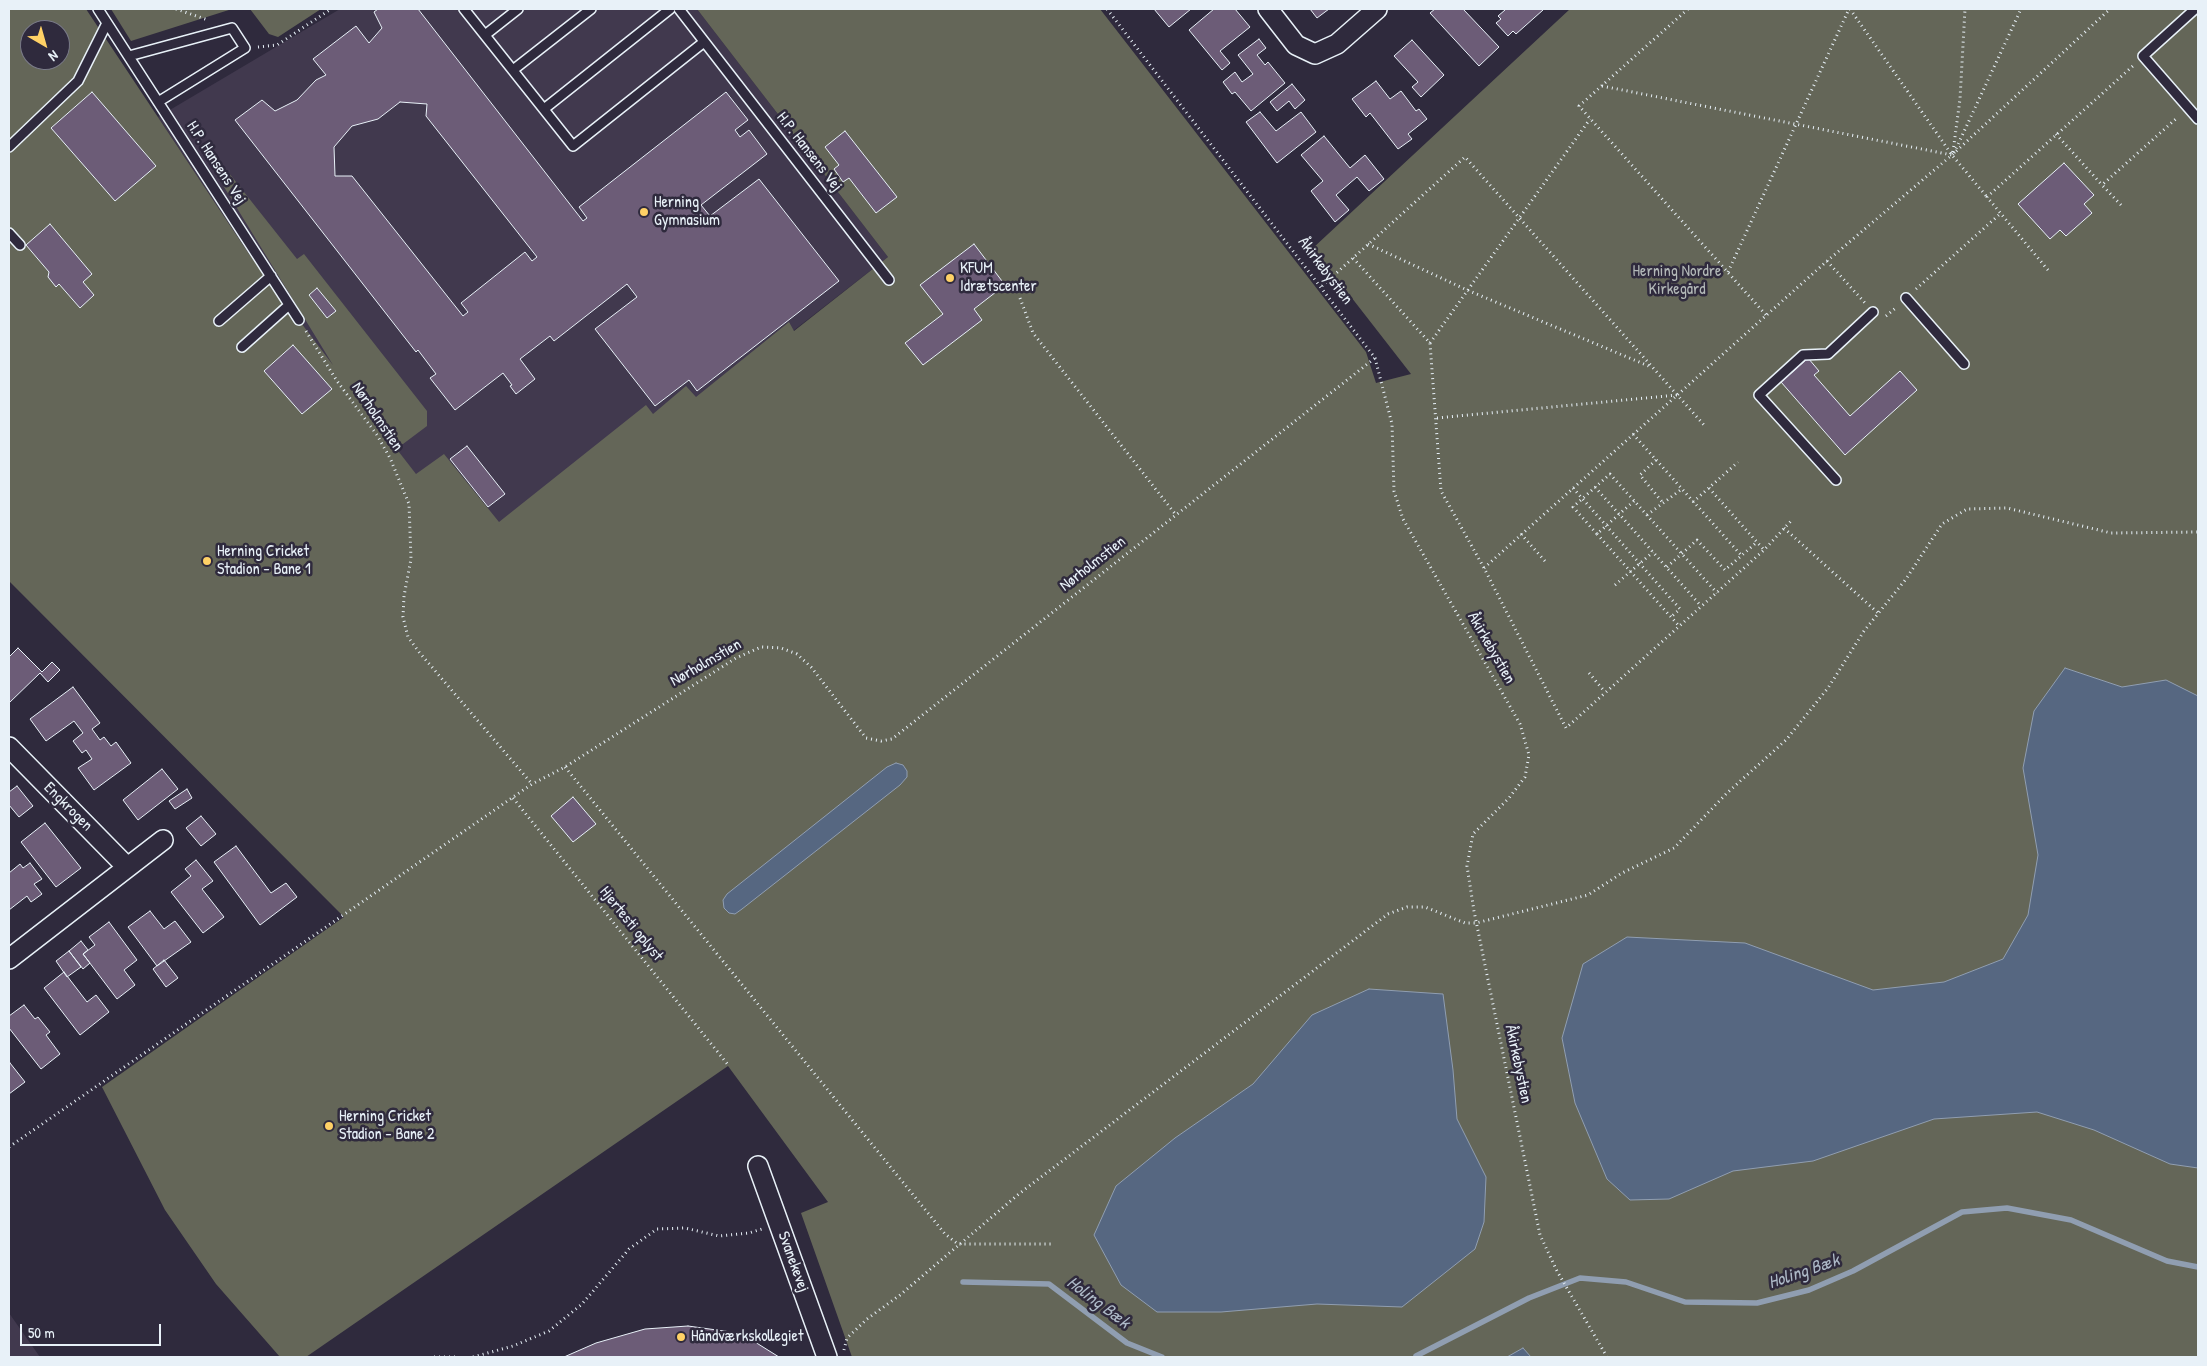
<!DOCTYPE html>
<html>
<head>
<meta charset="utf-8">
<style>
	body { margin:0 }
	#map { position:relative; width:2207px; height:1366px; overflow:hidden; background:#2f2a3d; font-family:"Patrick Hand",sans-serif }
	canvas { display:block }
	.frame { position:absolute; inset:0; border:10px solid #e8f1f8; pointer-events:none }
	.north { position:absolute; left:20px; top:20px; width:50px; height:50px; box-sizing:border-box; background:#2f2a3d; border:1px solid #797a88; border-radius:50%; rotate:142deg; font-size:14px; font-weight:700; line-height:20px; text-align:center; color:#e8f1f8 }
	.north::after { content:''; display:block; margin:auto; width:18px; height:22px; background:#ffd166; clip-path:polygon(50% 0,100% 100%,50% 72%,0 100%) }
	.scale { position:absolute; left:20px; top:1324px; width:141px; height:22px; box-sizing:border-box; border:2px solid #e8f1f8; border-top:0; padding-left:6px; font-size:15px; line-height:18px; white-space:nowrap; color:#e8f1f8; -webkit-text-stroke:4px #2f2a3d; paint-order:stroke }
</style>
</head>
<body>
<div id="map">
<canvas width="2207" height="1366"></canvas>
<div class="frame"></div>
<div class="north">N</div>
<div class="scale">50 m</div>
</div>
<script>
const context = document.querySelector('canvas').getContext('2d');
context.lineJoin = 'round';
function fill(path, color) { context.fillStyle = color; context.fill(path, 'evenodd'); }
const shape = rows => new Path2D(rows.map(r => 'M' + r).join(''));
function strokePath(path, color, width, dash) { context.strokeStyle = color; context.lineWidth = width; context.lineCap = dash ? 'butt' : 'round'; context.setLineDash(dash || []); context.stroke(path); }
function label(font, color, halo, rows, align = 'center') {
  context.font = font + ' "Patrick Hand",sans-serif'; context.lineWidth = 5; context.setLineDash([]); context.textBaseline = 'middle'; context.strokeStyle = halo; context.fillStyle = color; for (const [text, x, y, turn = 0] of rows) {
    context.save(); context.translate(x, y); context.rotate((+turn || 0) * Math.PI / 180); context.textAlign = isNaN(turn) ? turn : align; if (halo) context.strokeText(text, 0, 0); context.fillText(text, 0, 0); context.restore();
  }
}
fill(shape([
	[340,9,697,9,888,257,487,569,249,254,158,117],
	[9,1313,40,1357,9,1357]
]), '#41394e');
fill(shape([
	[9,9,86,9,249,254,333,365,213,169,221,163,297,259,304,254,427,411,427,426,403,444,392,443,416,474,444,454,499,522,646,405,653,414,686,386,696,397,789,322,794,331,888,257,697,9,1100,9,1366,352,1376,383,1411,374,1313,248,1570,9,2198,9,2198,1357,852,1357,801,1213,828,1202,728,1066,306,1357,280,1357,216,1284,165,1210,102,1087,344,917,9,581],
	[30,30,60,30,60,60,30,60],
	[111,9,232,9,131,41],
	[250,9,321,9,278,37,269,34]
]), '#646658');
const water = shape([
	[2065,668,2122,687,2166,680,2198,696,2198,1168,2170,1164,2094,1130,2037,1112,1934,1119,1813,1161,1733,1171,1669,1199,1630,1200,1607,1179,1575,1103,1562,1038,1583,964,1627,937,1745,943,1873,990,1944,982,2003,959,2028,915,2038,855,2023,768,2034,711,2065,668],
	[896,763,903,765,907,771,907,777,900,785,742,909,735,914,729,913,724,908,723,900,727,894,887,767,896,763],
	[1369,989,1443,994,1453,1070,1457,1119,1486,1177,1484,1222,1475,1249,1402,1307,1317,1304,1221,1312,1157,1312,1121,1285,1094,1235,1116,1186,1175,1138,1253,1084,1312,1015,1369,989],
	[1523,1348,1531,1357,1507,1357,1523,1348]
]);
fill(water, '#566781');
strokePath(water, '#909eb1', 1);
strokePath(shape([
	[963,1282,1049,1284,1127,1343,1162,1357],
	[1416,1356,1529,1298,1580,1278,1626,1282,1685,1302,1757,1303,1809,1290,1853,1271,1962,1212,2007,1208,2071,1220,2167,1261,2198,1267]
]), '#909eb1', 5.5);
const building = shape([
	[378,9,418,9,583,221,587,218,579,207,726,92,748,120,735,130,740,137,749,130,767,154,701,205,710,216,759,179,839,281,697,391,689,380,655,406,595,329,637,297,627,284,554,341,550,336,520,359,535,379,516,394,510,386,512,385,503,373,455,410,430,378,436,374,418,350,416,352,235,120,262,100,275,111,297,100,316,80,326,75,313,59,356,26,369,43,382,28,374,12,378,9],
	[400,102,427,104,426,116,537,257,532,261,525,252,461,303,468,312,463,316,352,176,335,176,334,147,352,126,378,119,400,102],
	[1154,9,1191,9,1169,27,1154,9],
	[1214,9,1235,9,1250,27,1220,51,1230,63,1222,70,1189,30,1214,9],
	[1310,9,1329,9,1317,18,1310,9],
	[1435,9,1463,9,1499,47,1479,66,1430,13,1435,9],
	[1504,9,1542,9,1543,10,1516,34,1513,31,1508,36,1496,23,1501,19,1498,16,1505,10,1504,9],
	[1259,39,1266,48,1257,55,1265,65,1268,62,1285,83,1251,111,1235,92,1232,94,1223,82,1235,72,1242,82,1253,74,1238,55,1259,39],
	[1412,40,1444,75,1421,97,1412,87,1418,82,1394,56,1412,40],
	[1376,81,1390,99,1401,91,1416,111,1419,109,1427,119,1408,134,1412,139,1398,149,1370,113,1366,117,1352,99,1376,81],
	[1292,84,1305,100,1295,109,1289,101,1277,111,1270,102,1292,84],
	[92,92,156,166,115,201,51,128,92,92],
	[1260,112,1276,131,1301,112,1316,132,1277,163,1246,122,1260,112],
	[845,131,897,197,876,213,849,178,843,182,834,169,839,165,825,147,845,131],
	[1324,136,1350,168,1365,155,1384,179,1369,191,1357,177,1336,195,1349,210,1335,222,1311,191,1323,181,1301,155,1324,136],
	[2064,163,2094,195,2084,204,2092,213,2066,236,2060,230,2050,239,2018,204,2064,163],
	[50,224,92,274,83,282,94,295,80,308,59,284,56,287,48,277,49,272,26,245,50,224],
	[974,244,1005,285,974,309,982,320,923,365,905,343,943,314,920,285,974,244],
	[317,288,336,311,327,318,309,295,317,288],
	[293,345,332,389,302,414,264,371,293,345],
	[1808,358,1819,371,1814,375,1850,416,1900,371,1917,390,1845,455,1781,382,1808,358],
	[467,446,505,494,488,507,450,459,467,446],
	[18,648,42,672,52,662,60,670,48,682,40,673,9,703,9,657,18,648],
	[73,687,100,723,92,729,100,740,104,737,111,746,116,742,131,763,94,790,78,768,92,759,86,750,82,753,73,741,83,733,74,721,46,741,30,719,73,687],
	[162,769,178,789,138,820,123,800,162,769],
	[17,786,33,806,19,817,9,805,9,792,17,786],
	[187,789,192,798,175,809,169,801,187,789],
	[573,797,596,824,573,842,551,816,573,797],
	[201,816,216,834,201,846,186,828,201,816],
	[45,823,81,868,56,887,21,842,45,823],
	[236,846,271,893,286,883,297,897,260,925,214,862,236,846],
	[196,860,213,881,202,889,224,917,203,933,171,892,191,876,185,869,196,860],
	[30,863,42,879,34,884,42,894,31,902,27,896,9,910,9,873,20,864,23,868,30,863],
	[150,911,164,929,175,921,191,942,157,966,128,927,150,911],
	[109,922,137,960,124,970,135,985,117,999,83,954,95,945,89,937,109,922],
	[81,941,88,950,83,954,90,963,83,969,69,951,81,941],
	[69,951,81,967,67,977,56,961,69,951],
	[164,960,178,978,166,987,153,969,164,960],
	[64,972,87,1002,96,995,109,1012,80,1035,44,988,64,972],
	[24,1005,35,1019,38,1017,50,1032,46,1035,60,1054,41,1069,9,1028,9,1016,24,1005],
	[10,1063,25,1082,9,1094,9,1064,10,1063],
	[688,1326,731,1332,755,1342,779,1357,564,1357,596,1343,645,1329,688,1326]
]);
fill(building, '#6c5c77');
strokePath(building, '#e8f1f8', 1);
const lane = shape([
	[98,9,299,320],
	[464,9,573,146,704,42],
	[679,9,889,280],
	[2195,9,2143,56,2198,119],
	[485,35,518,9],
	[129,56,232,28,245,48,158,102],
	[513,70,591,9],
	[544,109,670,9],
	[9,147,78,81,107,23],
	[9,233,20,245],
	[1906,298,1964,364],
	[219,321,271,276],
	[242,347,289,305],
	[1836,480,1759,395,1803,355,1828,354,1873,312]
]);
const street = shape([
	[1268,9,1296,45,1315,54,1337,44,1377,9],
	[9,747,127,867],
	[9,959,163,840],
	[758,1166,827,1357]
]);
strokePath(lane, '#e8f1f8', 12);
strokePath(street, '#e8f1f8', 22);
strokePath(shape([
	[176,9,208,20],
	[1107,9,1375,358,1392,424,1394,491,1403,519,1520,724,1529,755,1525,777,1509,798,1473,834,1467,866,1474,911,1540,1235,1557,1271,1607,1357],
	[1688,9,1579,106,1766,315],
	[1850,9,1952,155,1987,197],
	[258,47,277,45,331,9],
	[1602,86,1952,155],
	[2056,134,2102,185],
	[1953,152,1960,99,1965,9],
	[1954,153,2021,9],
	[2121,205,2102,185,2178,117],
	[1368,244,1467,290,1651,367],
	[1353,258,1430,343,1441,491,1484,568,1566,728,1764,550,1791,521],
	[1827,261,1865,303],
	[2048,270,1987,197,2134,65],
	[1728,272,1849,9],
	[1322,286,1465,157,1704,425],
	[1916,289,2001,213],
	[1020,298,1033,333,1176,515],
	[1886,316,1897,307],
	[306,331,337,381,377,435,390,458,409,504,411,559,404,596,403,617,408,637,419,652,532,784],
	[1430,343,1590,119],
	[1437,418,1677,395],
	[1633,434,1741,555],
	[1656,460,1640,475,1663,503],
	[1595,487,1701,606],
	[1573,488,1680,609,1671,617],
	[1709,488,1764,550],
	[1634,501,1597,534,1573,507,1610,474,1717,593],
	[1693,502,1738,462],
	[1647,515,1682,489],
	[1784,528,1878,613],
	[1521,534,1545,561],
	[1597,534,1679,626],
	[1667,567,1697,540,1725,570,1757,542],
	[1484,568,1827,261,1952,155,2110,9],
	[1615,585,1653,552],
	[1589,673,1605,692],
	[565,767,945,1234,958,1244,1054,1244],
	[513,798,729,1066],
	[9,1147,532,784,565,767,736,658,761,647,781,648,797,654,811,667,866,738,881,741,892,739,1375,358],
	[844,1350,847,1338,867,1319,900,1295,1020,1193,1388,914,1407,907,1425,907,1465,923,1476,923,1588,895,1622,873,1674,848,1727,793,1786,740,1828,688,1864,631,1906,579,1942,524,1967,509,2007,508,2111,533,2198,532],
	[434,1357,456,1357],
	[473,1357,513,1346,549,1331,582,1304,629,1249,657,1229,685,1228,719,1236,749,1233,762,1229]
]), '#e8f1f8', 3, [1, 4]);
strokePath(lane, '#2f2a3d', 9);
strokePath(street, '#2f2a3d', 19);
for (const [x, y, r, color] of [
	[644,212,5,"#ffd166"],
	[950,278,5,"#ffd166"],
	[207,561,5,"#ffd166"],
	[329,1126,5,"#ffd166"],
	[681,1337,5,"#ffd166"]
]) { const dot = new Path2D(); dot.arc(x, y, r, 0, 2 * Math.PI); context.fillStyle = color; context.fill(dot); strokePath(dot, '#2f2a3d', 2); }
label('16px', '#e8f1f8', '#2f2a3d', [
	["H.P. Hansens Vej",809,152,52],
	["H.P. Hansens Vej",216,163,57],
	["Åkirkebystien",1325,271,53],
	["Nørholmstien",377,417,56],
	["Nørholmstien",1093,564,-38],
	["Åkirkebystien",1491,648,60],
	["Nørholmstien",706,663,-30],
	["Engkrogen",68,807,45],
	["Hjertesti oplyst",631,924,51],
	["Åkirkebystien",1518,1064,78],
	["Svanekevej",793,1262,70]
]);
label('16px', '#e8f1f8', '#2f2a3d', [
	["Herning",654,203],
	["Gymnasium",654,221],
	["KFUM",960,269],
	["Idrætscenter",960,287],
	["Herning Cricket",217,552],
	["Stadion - Bane 1",217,570],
	["Herning Cricket",339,1117],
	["Stadion - Bane 2",339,1135],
	["Håndværkskollegiet",691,1337]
], 'left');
label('16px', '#b3b9b8', '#2f2a3d', [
	["Herning Nordre",1677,272],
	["Kirkegård",1677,290]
]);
label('italic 18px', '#aebac8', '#2f2a3d', [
	["Holing Bæk",1804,1272,-19],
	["Holing Bæk",1098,1303,37]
]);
</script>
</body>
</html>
